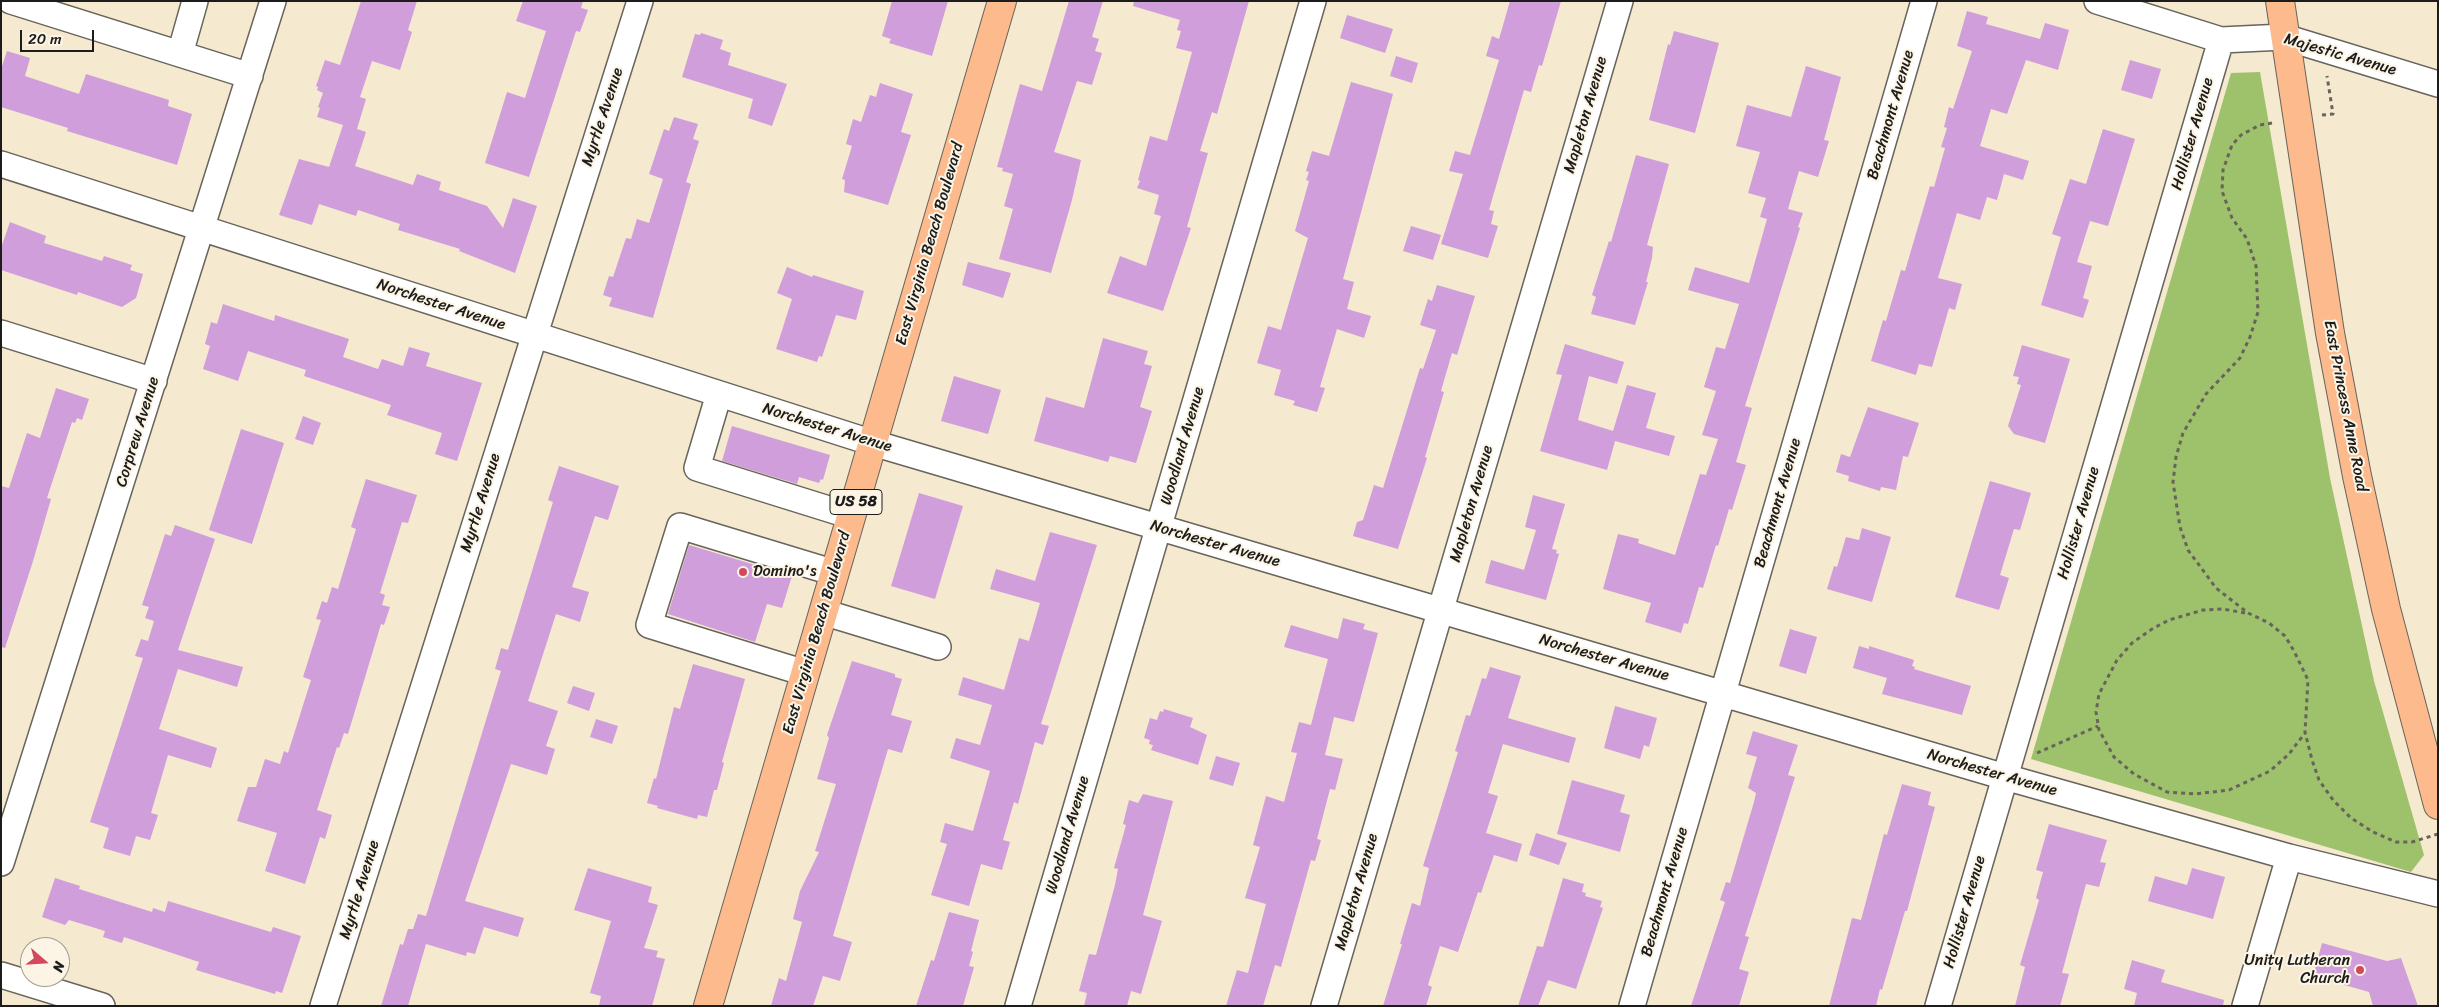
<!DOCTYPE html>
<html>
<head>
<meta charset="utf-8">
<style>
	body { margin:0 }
	#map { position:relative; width:2439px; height:1007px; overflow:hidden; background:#f5e9d0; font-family:Sriracha,sans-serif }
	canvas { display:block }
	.frame { position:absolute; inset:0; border:2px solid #1c1c1c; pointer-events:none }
	.north { position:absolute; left:20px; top:937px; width:50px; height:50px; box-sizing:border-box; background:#fcf5e5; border:1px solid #a29e95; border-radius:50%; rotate:109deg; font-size:14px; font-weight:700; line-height:20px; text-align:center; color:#1c1c1c }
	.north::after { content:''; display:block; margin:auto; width:18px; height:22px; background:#d1495b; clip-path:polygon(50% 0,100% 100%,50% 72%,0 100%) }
	.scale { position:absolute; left:20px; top:30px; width:74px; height:22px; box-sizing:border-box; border:2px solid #1c1c1c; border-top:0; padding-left:6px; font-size:15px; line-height:18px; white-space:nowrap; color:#1c1c1c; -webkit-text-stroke:4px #fcf5e5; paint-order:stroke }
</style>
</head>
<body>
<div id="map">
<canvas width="2439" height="1007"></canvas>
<div class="frame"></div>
<div class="north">N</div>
<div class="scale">20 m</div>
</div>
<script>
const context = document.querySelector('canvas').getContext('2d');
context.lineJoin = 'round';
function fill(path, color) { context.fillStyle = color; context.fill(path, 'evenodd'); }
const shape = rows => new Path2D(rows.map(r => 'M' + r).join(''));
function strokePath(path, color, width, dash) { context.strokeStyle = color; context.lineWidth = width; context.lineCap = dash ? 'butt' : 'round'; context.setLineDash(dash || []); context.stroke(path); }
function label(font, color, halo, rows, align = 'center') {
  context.font = font + ' Sriracha,sans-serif'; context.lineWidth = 4; context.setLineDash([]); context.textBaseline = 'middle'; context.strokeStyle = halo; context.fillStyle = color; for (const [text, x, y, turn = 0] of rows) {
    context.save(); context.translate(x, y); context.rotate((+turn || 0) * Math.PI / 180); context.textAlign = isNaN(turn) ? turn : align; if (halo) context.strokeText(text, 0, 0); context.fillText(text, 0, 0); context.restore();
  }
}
fill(shape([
	[2260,72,2330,478,2374,681,2424,855,2411,872,2031,759,2231,73]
]), '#9ec16b');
fill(shape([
	[361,1,417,1,408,30,412,32,400,70,372,61,360,97,366,99,357,129,366,132,355,166,413,185,417,174,441,182,439,190,487,206,503,228,513,198,537,206,515,273,459,251,460,249,398,230,400,224,358,210,356,216,319,204,312,225,279,215,299,159,329,167,343,125,317,117,320,108,318,107,323,93,317,90,318,87,316,86,325,60,340,65],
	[523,1,583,1,581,8,588,10,580,32,576,31,529,177,485,163,507,92,525,98,546,31,516,21],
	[892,1,948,1,932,56,889,43,891,39,882,36],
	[1069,1,1103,1,1092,37,1099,39,1095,51,1102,53,1092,85,1077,81,1054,152,1081,160,1072,200,1051,273,999,259,1013,209,1004,206,1013,174,1002,171,1003,168,997,167,1020,84,1042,91],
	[1134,1,1249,1,1217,114,1212,112,1200,151,1208,153,1187,227,1191,228,1163,311,1107,293,1120,256,1146,266,1161,216,1154,214,1159,195,1137,188,1140,181,1138,180,1150,136,1167,141,1192,52,1176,48,1181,31,1177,30,1180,20,1133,6],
	[1510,1,1561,1,1542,66,1539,65,1531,92,1524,90,1489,210,1494,211,1491,224,1498,226,1488,258,1441,244,1463,174,1449,171,1455,151,1470,155,1499,60,1486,56,1492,36,1499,39],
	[1967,11,1988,17,1986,24,2040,39,2045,23,2069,30,2058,70,2026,60,2007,114,1991,109,1980,146,2029,161,2023,180,2004,174,1997,200,1987,197,1980,220,1957,213,1938,278,1962,284,1955,310,1949,308,1932,367,1919,364,1916,375,1871,361,1883,320,1886,321,1901,270,1905,271,1930,186,1934,187,1945,148,1941,147,1947,128,1944,127,1949,107,1953,109,1972,51,1957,46],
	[1347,15,1393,29,1385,53,1340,38],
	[1674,31,1719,43,1695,133,1649,120,1668,44,1670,45],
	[701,33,723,40,720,49,731,53,728,65,787,84,772,126,748,118,753,99,682,77,695,34,700,35],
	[7,51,30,58,25,76,79,94,86,74,169,100,168,106,192,114,177,165,67,131,68,128,1,107,1,69],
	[1396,56,1418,63,1412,83,1390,76],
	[2130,60,2161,69,2152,99,2121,90],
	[1806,66,1841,77,1824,140,1829,141,1818,177,1799,171,1788,209,1803,213,1798,227,1800,228,1745,406,1752,408,1736,462,1746,465,1732,510,1729,509,1718,546,1716,545,1703,588,1699,587,1688,624,1684,623,1681,633,1645,622,1651,603,1603,589,1618,534,1639,539,1638,543,1675,555,1700,474,1706,475,1718,439,1702,435,1716,391,1704,387,1716,347,1725,349,1739,304,1688,290,1695,267,1749,283,1767,219,1760,217,1766,198,1748,193,1760,152,1736,146,1747,105,1791,117],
	[1351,82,1393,94,1343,279,1354,282,1347,309,1371,316,1364,338,1337,329,1320,387,1325,388,1317,412,1293,405,1295,401,1274,395,1281,370,1257,363,1268,326,1281,330,1308,238,1295,231,1309,181,1306,180,1309,172,1306,171,1312,151,1329,156],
	[880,83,913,94,901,132,911,135,888,205,844,192,845,180,842,179,852,146,846,144,853,119,861,122,870,95,876,97],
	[674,117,698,124,693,139,699,141,686,182,691,184,653,318,609,306,612,298,603,295,609,276,613,277,626,238,631,239,637,219,649,223,663,179,649,174,664,129,669,131],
	[2103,129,2135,139,2108,226,2090,221,2077,262,2092,266,2083,298,2089,300,2083,318,2041,305,2061,237,2052,234,2070,179,2086,184],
	[1636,155,1669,164,1647,245,1653,247,1652,258,1646,282,1648,282,1635,325,1591,314,1596,297,1592,295,1609,241,1611,242],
	[10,222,46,236,44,243,102,261,104,256,132,265,130,270,143,274,136,298,122,307,78,292,77,295,1,270,1,248],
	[1411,226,1441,235,1433,260,1403,251],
	[968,262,1011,273,1003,298,962,285],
	[787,267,812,277,813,275,864,291,856,320,836,315,822,357,819,356,817,362,776,349,792,299,777,293],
	[1437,285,1475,296,1457,355,1452,353,1441,391,1444,392,1425,457,1427,458,1398,549,1353,536,1357,522,1363,520,1374,485,1383,488,1420,368,1423,369,1436,330,1420,325,1428,299,1432,301],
	[223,304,274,321,275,315,349,339,343,357,378,369,382,359,403,366,409,347,430,353,426,366,482,383,457,461,435,454,442,433,387,415,391,405,304,376,306,370,248,351,238,381,203,369,210,346,205,344,211,322,217,324],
	[1103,338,1148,351,1144,364,1152,366,1140,407,1152,411,1136,463,1110,456,1108,462,1034,441,1046,397,1084,408],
	[1565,344,1624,362,1617,384,1589,376,1578,420,1613,431,1627,385,1656,393,1646,428,1675,436,1669,456,1615,441,1607,470,1540,451,1562,375,1556,374],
	[2022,345,2070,359,2045,443,2014,434,2008,426,2021,385,2017,384,2019,377,2013,376],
	[954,376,1001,390,988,434,941,421],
	[56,388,89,399,82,420,77,418,75,423,72,422,47,498,51,499,33,561,5,648,1,647,1,486,9,488,27,433,40,438],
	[1868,407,1919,423,1908,457,1903,456,1896,490,1881,487,1880,491,1848,481,1849,476,1836,472,1841,454,1850,457],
	[303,416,321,423,313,445,295,439],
	[732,426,830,455,823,480,821,479,819,483,799,477,797,484,722,461],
	[241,429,284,443,252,544,209,530],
	[559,466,619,486,608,520,595,516,572,587,589,592,580,622,556,614,528,701,558,711,546,746,555,749,547,775,511,764,465,901,524,918,518,937,484,927,475,954,467,952,466,956,426,944,408,1006,381,1006,400,944,403,945,408,929,413,929,418,914,426,916,501,671,495,669,501,648,508,650,553,502,548,500],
	[366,479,417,495,408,523,402,522,380,593,385,595,382,605,390,607,384,625,381,624,348,734,344,733,339,748,337,747,317,810,332,815,325,839,320,837,305,884,265,871,277,833,237,821,248,787,256,787,265,759,280,764,284,751,288,753,311,680,303,677,321,620,316,619,322,601,327,603,332,587,338,589,356,529,351,527],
	[1990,481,2031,493,2020,530,2014,529,2000,575,2009,578,1999,610,1955,597],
	[919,493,963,506,935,599,891,586],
	[1533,495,1565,504,1552,549,1557,550,1556,553,1559,554,1546,600,1485,583,1491,560,1524,570,1536,530,1525,527],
	[175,525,215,539,178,650,243,667,237,687,178,669,159,729,217,748,211,768,168,755,151,813,158,815,150,840,136,836,130,856,103,848,109,828,90,822,143,658,135,656,141,639,148,641,154,621,145,618,149,607,142,605,165,534,171,536],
	[1862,528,1891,537,1872,602,1827,589,1834,566,1837,567,1846,537,1859,540],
	[1050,532,1097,545,1041,724,1049,726,1043,745,1035,742,1018,804,1014,802,1003,840,1010,842,1002,870,981,864,969,906,931,895,947,844,940,842,945,823,973,831,990,771,950,758,956,738,980,745,992,705,958,695,963,677,1004,690,1019,638,1029,641,1040,603,990,589,996,569,1035,581],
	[689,545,792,576,782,608,767,604,755,642,668,614],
	[1343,618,1365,624,1363,629,1378,633,1354,722,1334,717,1325,755,1343,759,1335,790,1330,789,1317,839,1321,840,1315,861,1311,860,1281,967,1275,965,1263,1006,1226,1006,1237,970,1248,973,1266,904,1245,898,1260,847,1253,845,1266,796,1284,802,1297,753,1291,752,1299,722,1311,725,1328,659,1284,647,1291,625,1338,639],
	[1790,629,1817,637,1806,674,1779,666],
	[1859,646,1869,649,1869,646,1914,660,1912,666,1915,667,1914,669,1971,686,1962,715,1882,694,1887,678,1853,668],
	[852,661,895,674,895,677,902,679,891,715,912,721,902,753,888,749,833,936,852,942,840,981,823,976,813,1006,771,1006,779,978,786,981,802,922,793,919,800,891,819,852,815,851,836,784,817,779,829,738,827,735],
	[693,664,745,679,722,762,724,763,717,790,714,790,707,817,698,815,697,819,657,808,658,806,647,803,654,778,656,779,674,707,680,709],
	[1490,667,1521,676,1508,718,1576,738,1569,763,1503,744,1488,793,1498,796,1486,833,1522,844,1517,862,1494,855,1481,893,1478,892,1458,952,1440,946,1428,985,1432,987,1426,1006,1383,1006,1402,944,1400,944,1412,903,1420,906,1429,868,1423,866,1458,752,1455,751,1466,715,1470,716,1482,678,1486,679],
	[573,686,595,693,589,711,567,703],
	[1615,706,1657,718,1649,747,1644,745,1640,759,1604,748],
	[1164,709,1193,718,1190,727,1207,735,1198,765,1151,750,1153,745,1149,744,1150,740,1144,738,1150,718,1157,720,1160,711,1163,712],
	[596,719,618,726,612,744,590,737],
	[1753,731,1798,745,1788,775,1795,777,1745,936,1749,937,1739,969,1749,972,1739,1006,1691,1006,1725,902,1720,900,1726,882,1730,883,1754,802,1756,793,1748,788,1757,757,1746,754],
	[1216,756,1240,763,1233,786,1209,779],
	[1572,780,1625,795,1620,812,1630,815,1620,852,1557,834],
	[1902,784,1931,792,1928,805,1935,807,1907,911,1905,911,1882,990,1880,989,1876,1006,1829,1006,1852,918,1861,920,1884,834,1887,835],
	[1143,794,1173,801,1143,915,1162,921,1141,994,1131,991,1127,1006,1084,1006,1087,993,1079,991,1089,954,1096,955,1115,885,1118,869,1114,868,1126,825,1123,824,1129,800,1138,803],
	[2049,824,2107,840,2100,862,2106,863,2099,887,2086,884,2062,973,2069,974,2060,1006,2015,1006,2025,967,2020,965,2039,900,2036,898,2043,872,2036,870],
	[1536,833,1567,843,1559,865,1529,855],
	[588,868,652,887,648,902,658,905,644,948,658,951,656,957,665,959,652,1006,599,1006,601,996,590,993,611,921,574,910],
	[2192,868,2225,877,2213,919,2148,901,2155,876,2187,885],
	[55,878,80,886,79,889,152,912,153,908,165,912,168,901,271,932,273,927,301,936,282,993,276,991,275,994,196,970,199,962,124,937,122,943,103,937,105,931,69,920,65,925,42,917],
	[1563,878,1584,884,1582,892,1586,893,1585,896,1602,901,1600,907,1603,908,1576,989,1548,980,1538,1006,1518,1006,1537,946,1543,947],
	[949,912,979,920,971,951,973,952,969,966,974,967,963,1006,916,1006,931,960,934,961],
	[2322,943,2387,961,2401,958,2418,1006,2373,1006,2369,992,2313,976],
	[2132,960,2165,970,2161,982,2224,1000,2223,1006,2134,1006,2137,993,2124,989]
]), '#d09edb');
const minor = shape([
	[11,1,250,76],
	[2097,1,2221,40,2284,37,2438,84],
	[180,54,195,1],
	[1,164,873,443,2005,777,2289,857,2438,894],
	[1,333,154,381],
	[719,394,697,468,851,516],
	[823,612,938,647],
	[805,673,649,625,680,526,835,573],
	[1,863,273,1],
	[1,975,102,1006],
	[323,1006,640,1],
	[1018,1006,1313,1],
	[1324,1006,1620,1],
	[1632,1006,1924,1],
	[1938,1006,2221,40],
	[2245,1006,2289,857]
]);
const major = shape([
	[2280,1,2330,333,2357,476,2386,609,2438,805],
	[708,1006,1002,1]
]);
strokePath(minor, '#68645b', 28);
strokePath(major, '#68645b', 30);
strokePath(shape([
	[2322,115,2333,114,2327,76],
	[2272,123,2260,125,2241,135,2232,145,2223,170,2222,191,2232,218,2247,239,2256,266,2258,312,2250,337,2240,358,2206,394,2183,433,2176,457,2173,482,2180,527,2188,550,2216,588,2248,613,2269,623,2285,636,2294,651,2308,680,2305,732,2312,760,2319,780,2333,800,2351,818,2373,832,2396,842,2412,842,2438,834],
	[2245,613,2223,609,2203,610,2169,620,2152,629,2132,643,2117,660,2099,694,2096,712,2099,730,2114,757,2134,774,2167,792,2195,794,2229,790,2270,771,2289,754,2305,733],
	[2037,753,2098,726]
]), '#68645b', 3, [4, 4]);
strokePath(minor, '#fff', 25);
strokePath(major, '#fcba8d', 28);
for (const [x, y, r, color] of [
	[743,572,5,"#d1495b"],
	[2360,970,5,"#d1495b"]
]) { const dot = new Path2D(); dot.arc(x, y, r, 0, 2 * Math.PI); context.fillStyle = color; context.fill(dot); strokePath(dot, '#fcf5e5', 2); }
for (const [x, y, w] of [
	[856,502,52]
]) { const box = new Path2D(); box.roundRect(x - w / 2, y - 12.5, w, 25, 4); context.fillStyle = '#fcf5e5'; context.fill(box); strokePath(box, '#1c1c1c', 1); }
label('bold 15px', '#1c1c1c', null, [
	["US 58",856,502]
]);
label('16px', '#1c1c1c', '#fcf5e5', [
	["Majestic Avenue",2340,55,16],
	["Mapleton Avenue",1586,115,-74],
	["Beachmont Avenue",1891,115,-74],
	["Myrtle Avenue",603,117,-72],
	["Hollister Avenue",2193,134,-74],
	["East Virginia Beach Boulevard",930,244,-74],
	["Norchester Avenue",441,305,18],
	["East Princess Anne Road",2345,406,79],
	["Norchester Avenue",827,428,17],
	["Corprew Avenue",138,432,-73],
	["Woodland Avenue",1183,446,-74],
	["Myrtle Avenue",481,503,-73],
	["Beachmont Avenue",1778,503,-74],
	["Mapleton Avenue",1472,504,-74],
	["Hollister Avenue",2079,523,-74],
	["Norchester Avenue",1215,544,16],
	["East Virginia Beach Boulevard",817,633,-74],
	["Norchester Avenue",1604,658,16],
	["Norchester Avenue",1992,773,16],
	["Woodland Avenue",1068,835,-74],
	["Myrtle Avenue",360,890,-73],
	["Mapleton Avenue",1357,892,-74],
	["Beachmont Avenue",1665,892,-74],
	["Hollister Avenue",1965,912,-74]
]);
label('16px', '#1c1c1c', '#fcf5e5', [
	["Domino's",753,572],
	["Unity Lutheran",2350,961,"right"],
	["Church",2350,979,"right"]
], 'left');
</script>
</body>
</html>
